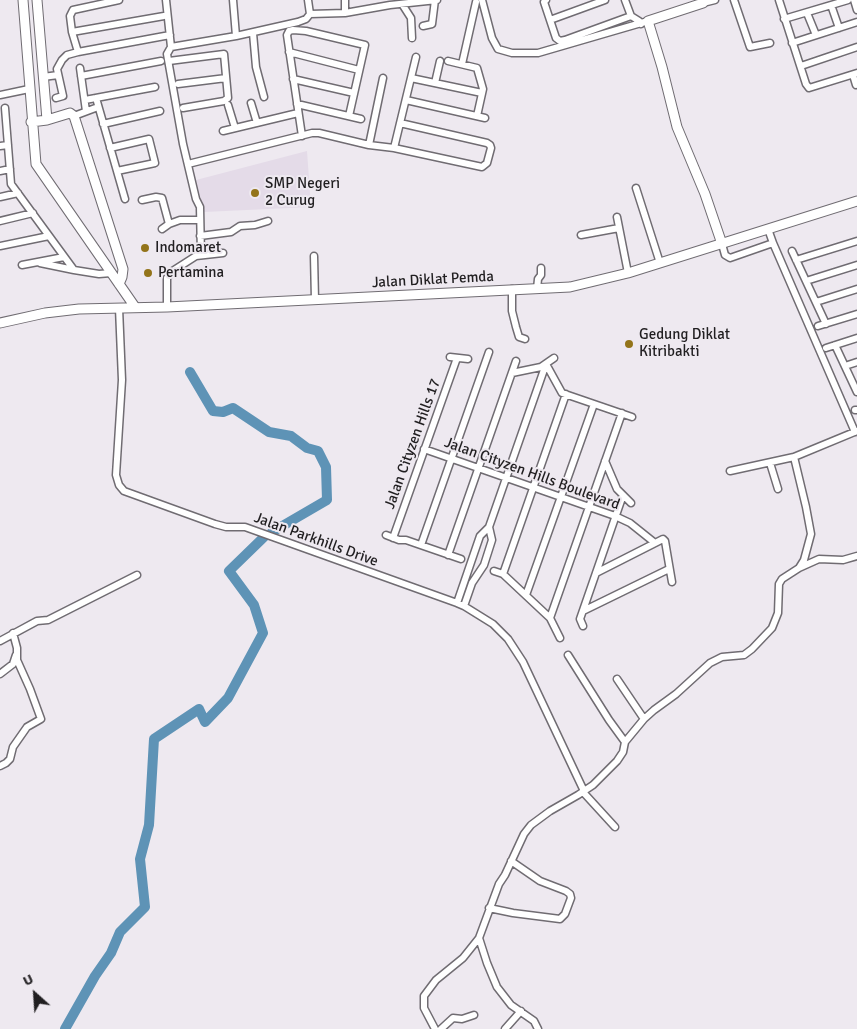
<!DOCTYPE html>
<html>
<head>
<meta charset="utf-8">
<style>
	body { margin:0 }
	#map { position:relative; width:857px; height:1029px; overflow:hidden; background:#eee9f0; font-family:Signika,sans-serif }
	canvas { display:block }
	.north { position:absolute; left:10px; top:969px; width:50px; height:50px; -webkit-text-stroke:4px #eee9f0; paint-order:stroke; rotate:334deg; font-size:14px; font-weight:700; line-height:20px; text-align:center; color:#211f21 }
	.north::after { content:''; display:block; margin:auto; width:18px; height:22px; background:#211f21; clip-path:polygon(50% 0,100% 100%,50% 72%,0 100%) }
</style>
</head>
<body>
<div id="map">
<canvas width="857" height="1029"></canvas>
<div class="north">U</div>
</div>
<script>
const context = document.querySelector('canvas').getContext('2d');
context.lineJoin = 'round';
function fill(path, color) { context.fillStyle = color; context.fill(path, 'evenodd'); }
const shape = rows => new Path2D(rows.map(r => 'M' + r).join(''));
function strokePath(path, color, width, dash) { context.strokeStyle = color; context.lineWidth = width; context.lineCap = dash ? 'butt' : 'round'; context.setLineDash(dash || []); context.stroke(path); }
function label(font, color, halo, rows, align = 'center') {
  context.font = font + ' Signika,sans-serif'; context.lineWidth = 4; context.setLineDash([]); context.textBaseline = 'middle'; context.strokeStyle = halo; context.fillStyle = color; for (const [text, x, y, turn = 0] of rows) {
    context.save(); context.translate(x, y); context.rotate((+turn || 0) * Math.PI / 180); context.textAlign = isNaN(turn) ? turn : align; if (halo) context.strokeText(text, 0, 0); context.fillText(text, 0, 0); context.restore();
  }
}
fill(shape([
	[307,151,311,207,204,212,196,180]
]), '#e4dbe8');
strokePath(shape([
	[190,372,213,411,223,412,233,408,269,432,291,436,307,448,318,451,326,467,327,500,272,532],
	[65,1029,95,976,111,953,120,932,145,907,140,859,149,825,154,739,199,709,205,722,228,698,263,633,254,605,229,571,264,537]
]), '#5e93b6', 10);
const street = shape([
	[166,0,171,47,167,54,183,144,196,199,200,207,201,255],
	[233,0,236,36],
	[308,0,310,14],
	[345,0,345,13],
	[482,0,492,38,498,49,512,53,538,53,648,21],
	[546,0,544,2,556,38,560,41,565,40,631,16],
	[625,0,631,16,639,21,641,24],
	[734,0,750,47,770,43],
	[779,0,806,84,809,88,857,73],
	[854,0,857,10],
	[703,3,715,0],
	[402,4,411,18,412,38],
	[831,5,839,28],
	[807,13,816,35],
	[784,19,848,0],
	[550,20,605,0],
	[423,26,432,24,435,0],
	[72,32,70,16,73,10,119,0],
	[253,33,256,67,264,97],
	[792,43,857,22],
	[171,47,236,36,298,22,306,19,310,14,345,13,390,5,437,0],
	[78,52,72,32,164,16],
	[289,52,359,70],
	[169,61,224,54,228,98,224,101,183,108],
	[448,61,477,68,483,89,477,116],
	[462,64,476,2],
	[801,66,857,47],
	[80,68,86,111],
	[853,75,856,85],
	[81,76,161,61],
	[43,77,58,75],
	[411,78,482,93],
	[293,79,354,93],
	[435,83,440,61],
	[178,84,226,78],
	[0,95,29,89],
	[56,98,63,96,57,69,62,60,67,55,78,52,170,35],
	[96,98,125,199],
	[85,100,155,87],
	[406,100,485,118],
	[251,103,257,123],
	[297,104,361,119],
	[228,105,235,128],
	[5,108,11,184,74,270,99,274,111,273],
	[74,116,98,107],
	[103,124,160,111],
	[223,131,298,113],
	[302,136,287,35,289,31,293,30,306,31,365,45,349,116],
	[369,145,383,78],
	[0,146,8,145],
	[110,148,149,139,155,163,117,171],
	[394,148,416,57],
	[188,164,312,133,319,133,369,145,394,148,482,167,487,163,491,148,490,145,487,143,400,123],
	[0,171,10,169],
	[636,188,660,263],
	[0,197,18,193],
	[142,200,156,197,162,198,169,224],
	[617,217,628,273],
	[0,221,33,213],
	[162,229,169,224,180,220,199,220],
	[768,229,773,243],
	[581,235,619,228],
	[200,236,231,232,240,226,255,225,268,221],
	[722,244,725,255,730,258,773,243,855,432],
	[0,246,49,236],
	[792,251,826,324],
	[314,256,315,300],
	[796,260,857,241],
	[40,263,74,270],
	[22,265,64,257],
	[806,281,857,265],
	[512,289,512,311,516,327,519,337,525,339],
	[537,289,538,279,541,275,541,268],
	[816,302,857,289],
	[167,307,167,278,171,272,196,256,223,253],
	[119,308,122,380,116,475,119,485,124,491,215,524,226,527,245,527,457,603,464,606,493,624,508,639,523,662,583,789],
	[818,326,857,314],
	[835,345,857,392],
	[826,348,857,338],
	[450,357,468,359],
	[546,364,562,393,632,417],
	[845,366,857,362],
	[512,373,541,367,554,358],
	[855,410,857,410],
	[424,449,615,516,630,523,655,543],
	[605,461,617,489,631,503],
	[770,463,778,489],
	[730,471,794,457,857,431],
	[386,535,399,540,406,540,461,559],
	[393,538,457,358],
	[421,545,489,352],
	[448,555,516,361],
	[799,568,819,559,843,560,857,556],
	[494,571,503,574,550,618,560,638],
	[596,573,663,539,665,541,672,582],
	[503,574,566,394],
	[526,595,594,404],
	[457,603,480,536,489,527,546,364],
	[464,606,472,583,484,565,492,540,489,527],
	[583,611,669,569],
	[550,618,622,413],
	[583,626,580,619,623,495],
	[0,641,37,621,48,620,137,575],
	[568,655,609,720,625,742],
	[0,674,13,664,16,655],
	[617,679,644,719],
	[0,766,6,763,10,759,13,747,27,727,41,719,30,689,17,660,17,648,13,633],
	[583,792,615,827],
	[489,908,513,913,560,919,565,914,571,898,570,894,566,891,540,881,511,861],
	[479,938,487,963,497,987,511,1005,534,1021,538,1029],
	[435,1029,424,1008,424,996,436,980,463,958,479,938,499,884,505,875,524,834,531,825,550,811,578,795,593,785,617,761,623,752,625,742,644,719,654,710,676,694,710,663,722,657,744,655,752,649,772,628,778,613,779,584,782,579,799,568,804,560,811,534,806,507,794,457],
	[441,1029,453,1018,462,1019,474,1015],
	[505,1029,521,1011]
]);
const secondary = shape([
	[23,0,36,164,135,307],
	[37,0,47,120],
	[702,0,703,3,648,21,662,67,677,127,705,194,722,244],
	[31,122,47,120,70,113,74,116,123,269,122,277,119,284],
	[0,323,45,313,79,309,167,307,570,287,628,273,857,201]
]);
strokePath(street, '#706c72', 9);
strokePath(secondary, '#706c72', 11);
strokePath(street, '#fff', 6);
strokePath(secondary, '#fff', 9);
for (const [x, y, r, color] of [
	[255,193,5,"#93741a"],
	[145,248,5,"#93741a"],
	[148,273,5,"#93741a"],
	[629,344,5,"#93741a"]
]) { const dot = new Path2D(); dot.arc(x, y, r, 0, 2 * Math.PI); context.fillStyle = color; context.fill(dot); strokePath(dot, '#eee9f0', 2); }
label('15px', '#211f21', '#eee9f0', [
	["SMP Negeri",265,184],
	["2 Curug",265,201],
	["Indomaret",155,248],
	["Pertamina",158,273],
	["Gedung Diklat",639,335],
	["Kitribakti",639,352]
], 'left');
label('15px', '#211f21', '#eee9f0', [
	["Jalan Diklat Pemda",433,280,-3],
	["Jalan Cityzen Hills 17",413,444,-70],
	["Jalan Cityzen Hills Boulevard",532,474,20],
	["Jalan Parkhills Drive",316,540,20]
]);
</script>
</body>
</html>
